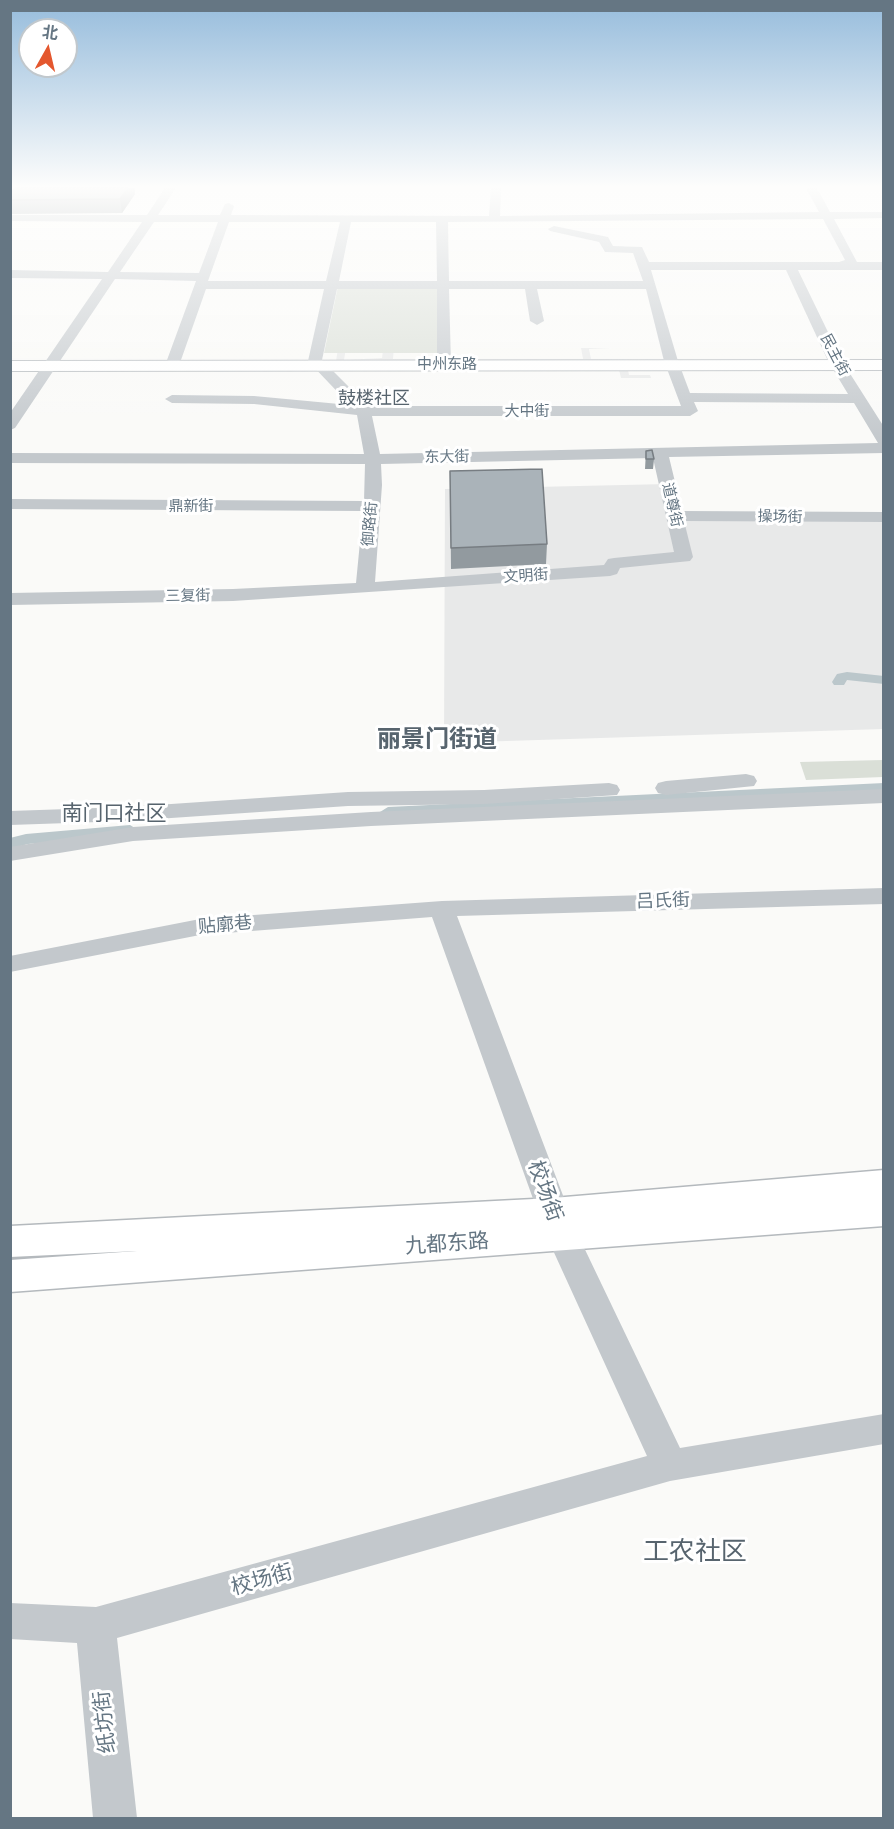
<!DOCTYPE html>
<html>
<head>
<meta charset="utf-8">
<style>
	body { margin:0 }
	#map { position:relative; width:894px; height:1829px; overflow:hidden; background:#fafaf8; font-family:Mulish,"Noto Sans SC",sans-serif }
	canvas { display:block }
	.frame { position:absolute; inset:0; border:12px solid #657683; pointer-events:none }
	.north { position:absolute; left:18px; top:18px; width:60px; height:60px; box-sizing:border-box; background:#fff; border:2px solid #c1c8cd; border-radius:50%; rotate:8deg; font-size:16px; font-weight:700; line-height:24px; text-align:center; color:#657683 }
	.north::after { content:''; display:block; margin:auto; width:21px; height:27px; background:#e4572e; clip-path:polygon(50% 0,100% 100%,50% 72%,0 100%) }
</style>
</head>
<body>
<div id="map">
<canvas width="894" height="1829"></canvas>
<div class="frame"></div>
<div class="north">北</div>
</div>
<script>
const context = document.querySelector('canvas').getContext('2d');
context.lineJoin = 'round';
function fill(path, color) { context.fillStyle = color; context.fill(path, 'evenodd'); }
const shape = rows => new Path2D(rows.map(r => 'M' + r).join(''));
function strokePath(path, color, width, dash) { context.strokeStyle = color; context.lineWidth = width; context.lineCap = dash ? 'butt' : 'round'; context.setLineDash(dash || []); context.stroke(path); }
function label(font, color, halo, rows, align = 'center') {
  context.font = font + ' Mulish,"Noto Sans SC",sans-serif'; context.lineWidth = 6; context.setLineDash([]); context.textBaseline = 'middle'; context.strokeStyle = halo; context.fillStyle = color; for (const [text, x, y, turn = 0] of rows) {
    context.save(); context.translate(x, y); context.rotate((+turn || 0) * Math.PI / 180); context.textAlign = isNaN(turn) ? turn : align; if (halo) context.strokeText(text, 0, 0); context.fillText(text, 0, 0); context.restore();
  }
}
fill(shape([
	[386,324,396,324,393,359,583,359,581,348,611,348,589,349,591,359,651,360,653,365,627,365,629,375,650,375,651,378,621,378,618,366,336,361,339,342,347,342,344,360,382,358],
	[668,484,676,516,883,518,883,729,444,743,445,489]
]), '#e8e9e9');
fill(shape([
	[338,286,439,287,437,353,324,353],
	[883,760,883,777,806,780,800,762]
]), '#dadfd7');
fill(shape([
	[847,672,884,676,884,684,847,680,844,685,834,685,832,682,837,674,847,672],
	[884,783,884,793,388,817,380,812,388,807,884,783],
	[130,825,138,830,136,834,28,844,10,849,10,838,26,834,130,825]
]), '#bbc7cb');
const major = shape([
	[884,360,884,370,10,371,10,361,884,360]
]);
const highway = shape([
	[884,1170,884,1226,10,1292,10,1260,137,1251,10,1257,10,1226,553,1198,884,1170]
]);
strokePath(major, '#b5babe', 2);
strokePath(highway, '#b4b9bd', 3);
fill(shape([
	[165,188,176,188,158,215,220,215,225,204,229,203,234,206,231,215,489,216,491,188,501,188,500,216,819,212,806,188,817,188,830,212,884,212,884,218,834,219,857,262,884,262,884,270,798,270,842,361,884,427,884,453,669,457,682,511,884,512,884,522,684,521,693,557,690,561,620,568,617,574,610,576,233,601,10,605,10,593,233,589,356,583,363,511,10,509,10,499,364,501,365,464,10,463,10,453,364,454,357,415,254,404,172,403,165,399,172,395,254,396,350,405,308,361,324,289,206,289,181,360,174,364,167,360,196,281,115,279,15,428,10,430,10,413,102,279,10,278,10,270,108,272,142,222,10,221,10,215,147,215,165,188],
	[823,219,845,260,839,262,649,262,642,247,613,246,608,237,554,226,548,229,550,231,599,242,605,252,633,253,643,281,449,281,448,222,823,219],
	[154,222,218,222,199,273,120,272,154,222],
	[229,222,340,222,326,281,208,281,229,222],
	[351,222,436,222,437,281,339,281,351,222],
	[651,270,786,270,828,361,848,394,690,393,678,361,651,270],
	[337,289,437,289,437,364,444,368,451,364,449,289,525,289,530,321,537,325,544,321,537,289,646,289,664,361,681,406,368,406,322,360,337,289],
	[694,402,854,403,878,443,380,454,372,416,690,416,698,411,694,402],
	[653,458,674,552,614,558,608,559,604,565,375,582,382,485,381,464,653,458],
	[746,774,754,776,757,781,754,786,666,795,658,793,655,788,658,783,666,781,746,774],
	[609,783,617,785,620,790,617,795,484,804,348,806,127,821,10,825,10,811,127,807,348,792,484,790,609,783],
	[884,789,884,803,371,826,133,841,10,861,10,847,133,827,371,812,884,789],
	[884,888,884,904,457,916,578,1235,680,1448,884,1414,884,1444,670,1481,117,1638,137,1818,93,1818,77,1643,10,1639,10,1603,96,1607,647,1456,546,1235,432,917,200,935,10,972,10,956,200,919,442,901,884,888]
]), '#c3c8cc');
fill(major, '#fff');
fill(highway, '#fff');
fill(shape([
	[15,188,135,188,135,194,122,213,10,214,10,193],
	[646,451,654,459,653,469,645,469],
	[450,471,547,544,546,564,451,569]
]), '#929a9f');
fill(shape([
	[128,188,135,188,135,194,122,213,120,199]
]), '#777d82');
const building = shape([
	[15,188,128,188,120,199,10,200,10,193,15,188],
	[652,450,654,459,646,459,646,451,652,450],
	[542,469,547,544,451,548,450,471,542,469]
]);
fill(building, '#aab3b9');
strokePath(building, '#777d82', 1.5);
const sky = context.createLinearGradient(0, 0, 0, 444);
sky.addColorStop(0, '#96bcdc');
sky.addColorStop(0.42, '#fdfdfc');
sky.addColorStop(1, '#fdfdfc00');
context.fillStyle = sky;
context.fillRect(0, 0, 894, 444);
label('15px', '#657683', '#fff', [
	["民主街",835,355,62],
	["中州东路",447,364],
	["大中街",527,411],
	["东大街",447,457,-1],
	["道尊街",672,505,77],
	["鼎新街",191,506],
	["操场街",780,517,1],
	["御路街",370,524,-85],
	["文明街",526,576,-4],
	["三复街",188,596,-1]
]);
label('18px', '#57646e', '#fff', [
	["鼓楼社区",374,399]
]);
label('18px', '#657683', '#fff', [
	["吕氏街",663,901,-2],
	["贴廓巷",225,925,-5]
]);
label('21px', '#57646e', '#fff', [
	["南门口社区",114,814]
]);
label('21px', '#657683', '#fff', [
	["校场街",545,1191,70],
	["九都东路",447,1244,-4],
	["校场街",262,1580,-16],
	["纸坊街",105,1722,-96]
]);
label('bold 24px', '#57646e', '#fff', [
	["丽景门街道",437,740]
]);
label('26px', '#57646e', '#fff', [
	["工农社区",695,1552]
]);
</script>
</body>
</html>
